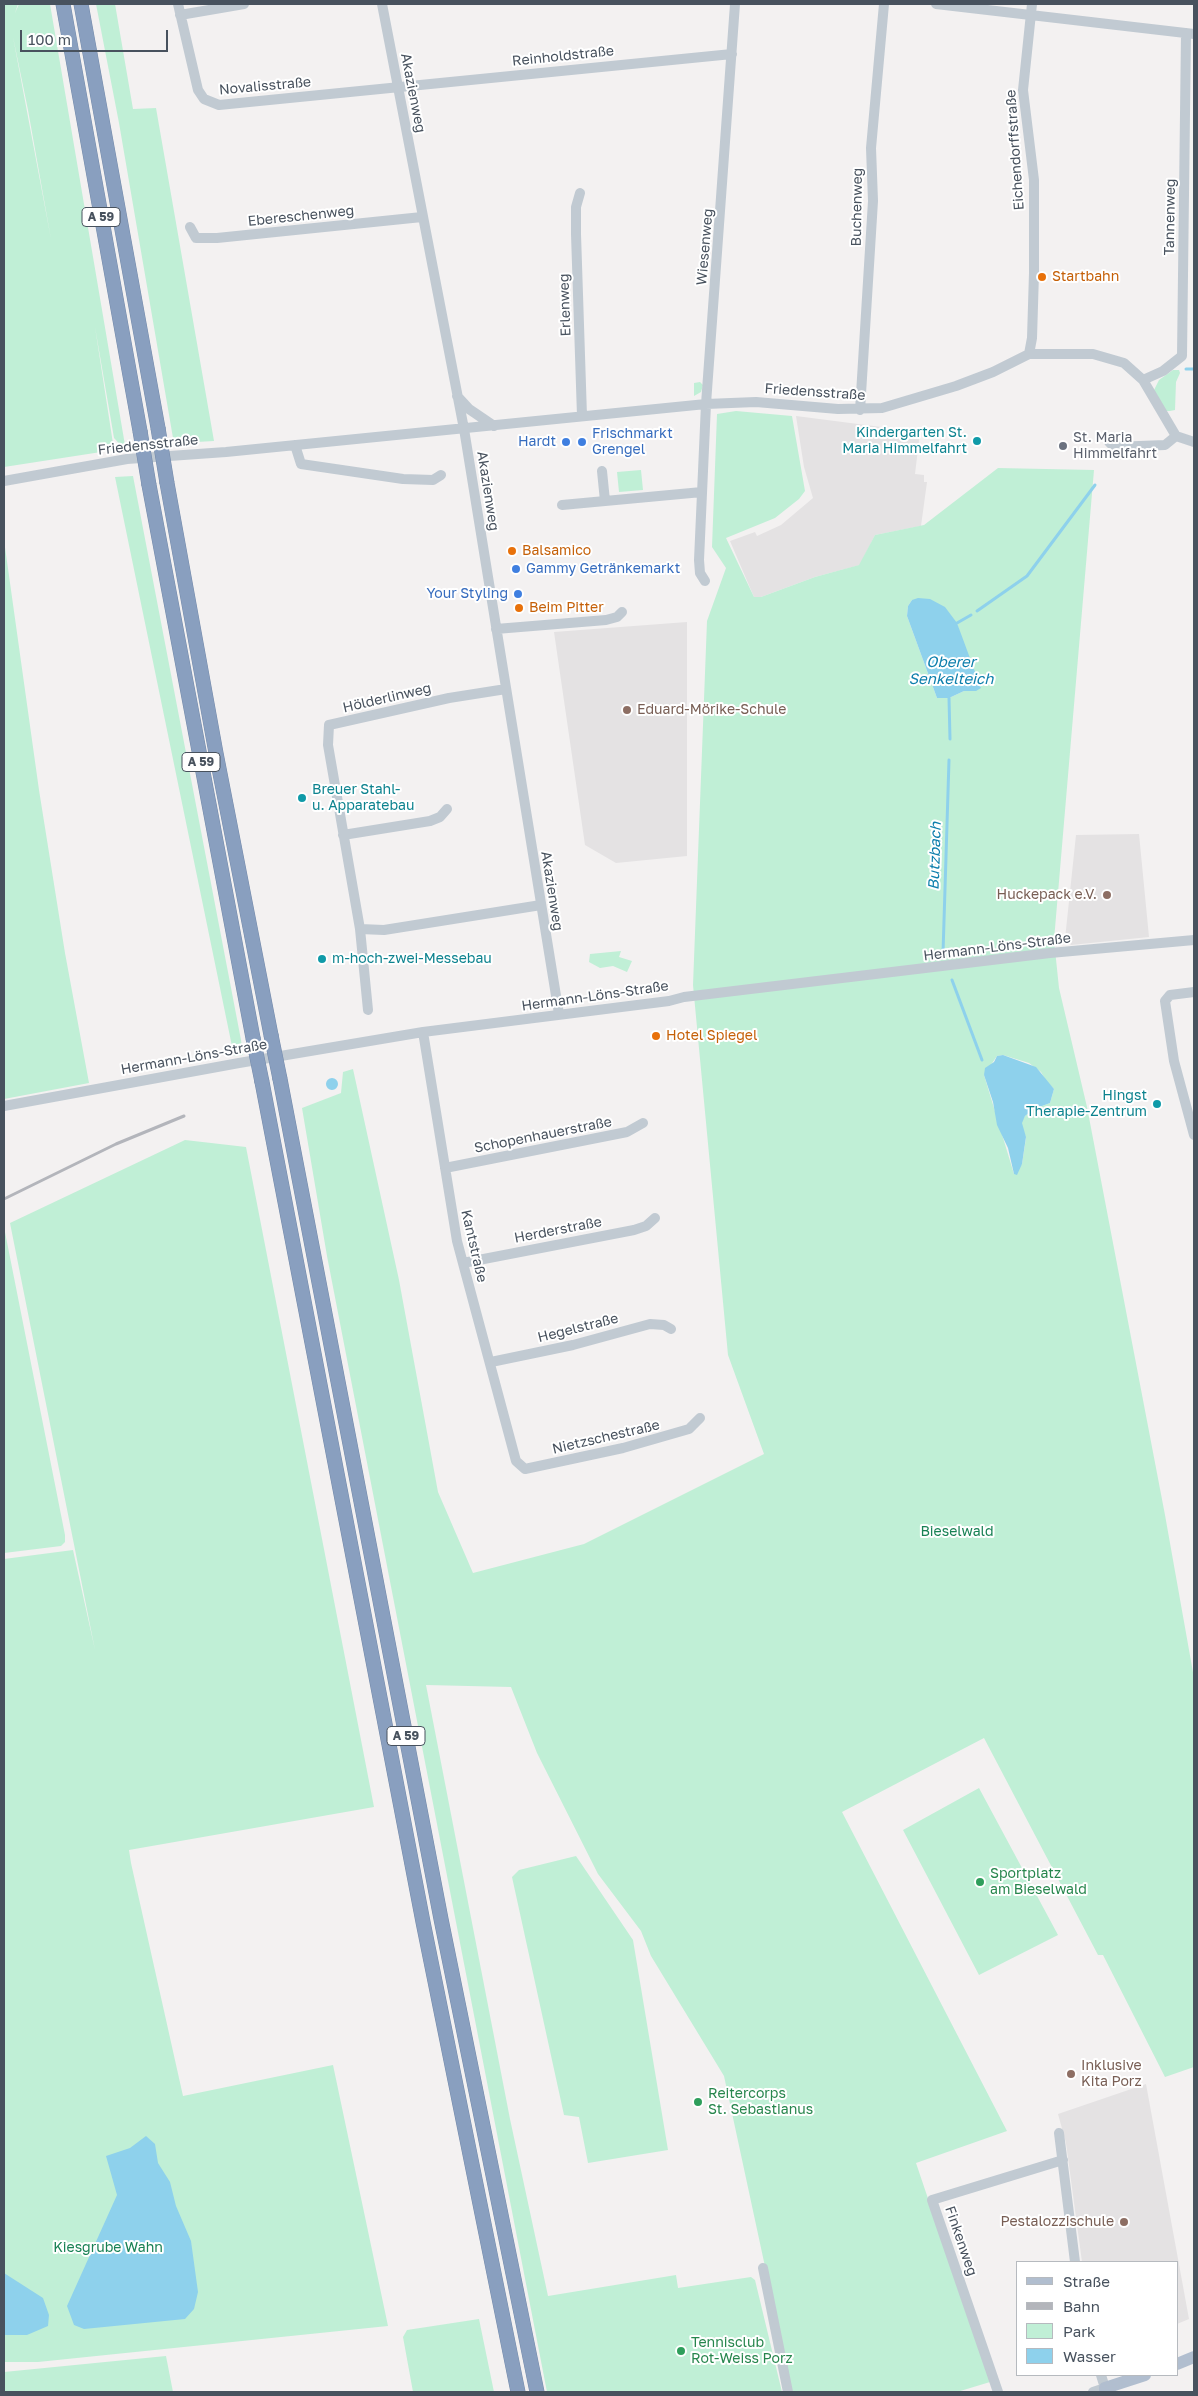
<!DOCTYPE html>
<html>
<head>
<meta charset="utf-8">
<style>
	body { margin:0 }
	#map { position:relative; width:1198px; height:2396px; overflow:hidden; background:#f3f1f1; font-family:"Golos Text",sans-serif }
	canvas { display:block }
	.frame { position:absolute; inset:0; border:5px solid #48525e; pointer-events:none }
	.legend { position:absolute; left:1016px; top:2261px; width:162px; height:115px; box-sizing:border-box; background:#fff; border:1px solid #b6babf; margin:0; padding:6px 9px; list-style:none; font-size:15px; color:#48525e }
	.legend li { display:flex; align-items:center; gap:10px; height:25px }
	.legend b { width:25px; border:1px solid #b6babf }
	.scale { position:absolute; left:20px; top:30px; width:148px; height:22px; box-sizing:border-box; border:2px solid #48525e; border-top:0; padding-left:6px; font-size:15px; line-height:18px; white-space:nowrap; color:#48525e; -webkit-text-stroke:4px #fff; paint-order:stroke }
</style>
</head>
<body>
<div id="map">
<canvas width="1198" height="2396"></canvas>
<div class="frame"></div>
<ul class="legend">
<li><b style="height:6px;background:#b1becf"></b>Straße</li>
<li><b style="height:6px;background:#b3b5bb"></b>Bahn</li>
<li><b style="height:14px;background:#c0efd6"></b>Park</li>
<li><b style="height:14px;background:#8ed1ec"></b>Wasser</li>
</ul>
<div class="scale">100 m</div>
</div>
<script>
const context = document.querySelector('canvas').getContext('2d');
context.lineJoin = 'round';
function fill(path, color) { context.fillStyle = color; context.fill(path, 'evenodd'); }
const shape = rows => new Path2D(rows.map(r => 'M' + r).join(''));
function strokePath(path, color, width, dash) { context.strokeStyle = color; context.lineWidth = width; context.lineCap = dash ? 'butt' : 'round'; context.setLineDash(dash || []); context.stroke(path); }
function label(font, color, halo, rows, align = 'center') {
  context.font = font + ' "Golos Text",sans-serif'; context.lineWidth = 4; context.setLineDash([]); context.textBaseline = 'middle'; context.strokeStyle = halo; context.fillStyle = color; for (const [text, x, y, turn = 0] of rows) {
    context.save(); context.translate(x, y); context.rotate((+turn || 0) * Math.PI / 180); context.textAlign = isNaN(turn) ? turn : align; if (halo) context.strokeText(text, 0, 0); context.fillText(text, 0, 0); context.restore();
  }
}
fill(shape([
	[796,416,920,432,915,474,924,475,924,482,927,482,921,526,875,535,860,565,815,577,761,597,754,597,730,541,755,532,757,536,781,525,813,498,804,467],
	[687,622,687,856,616,863,585,845,554,632],
	[1139,834,1149,937,1071,945,1065,939,1076,835],
	[1146,2084,1189,2319,1177,2324,1177,2262,1082,2262,1066,2143,1058,2114]
]), '#e4e2e3');
fill(shape([
	[4,4,18,4,15,13,19,4,50,4,126,451,114,438,95,327,114,450,4,467],
	[13,37,28,110,51,239],
	[96,4,115,4,133,109,156,108,214,441,179,443,173,438,119,123],
	[1173,370,1179,370,1180,373,1176,382,1175,410,1170,411,1166,411,1154,390,1159,380],
	[700,382,703,385,701,392,694,396,694,383],
	[736,411,792,416,805,491,799,499,775,518,726,538,754,597,761,597,815,577,859,565,875,535,924,525,998,468,1094,470,1054,940,1059,988,1087,1107,1165,1515,1194,1678,1194,2067,1165,2077,1103,1955,1098,1955,984,1738,842,1812,1007,2131,916,2163,990,2382,957,2392,792,2392,724,2076,651,1956,641,1931,598,1874,537,1753,511,1687,426,1685,510,2119,548,2296,676,2275,678,2288,751,2277,755,2280,782,2392,547,2392,327,1256,302,1108,341,1093,343,1072,353,1069,399,1280,438,1492,473,1573,584,1544,764,1454,728,1355,693,985,707,621,726,568,712,547,717,414],
	[912,600,957,623,976,691,964,691,949,698,937,698,907,616,908,606],
	[1003,1055,1029,1063,1041,1072,1046,1081,1054,1089,1050,1103,1034,1109,1025,1116,1021,1123,1026,1138,1022,1164,1014,1174,984,1075,997,1056],
	[641,470,643,490,619,492,617,472],
	[133,476,241,1040,243,1055,234,1056,115,477],
	[4,540,39,790,65,953,89,1083,4,1099],
	[621,951,619,957,632,961,627,972,613,966,600,968,589,962,590,954],
	[185,1140,246,1147,374,1807,129,1850,131,1863,183,2096,333,2065,388,2326,38,2362,4,2362,4,1559,73,1550,95,1650,10,1223],
	[4,1227,65,1535,65,1542,61,1546,4,1553],
	[979,1788,1058,1935,979,1975,903,1830],
	[576,1856,633,1940,668,2150,588,2163,579,2117,564,2115,512,1877,519,1870],
	[479,2319,494,2392,413,2392,403,2337,407,2330],
	[166,2356,173,2392,4,2392,4,2372]
]), '#c0efd6');
fill(shape([
	[918,598,930,599,945,607,957,623,981,688,976,691,964,691,949,698,937,698,907,616,908,606,912,600],
	[1003,1055,1036,1067,1054,1089,1050,1103,1034,1109,1025,1116,1022,1123,1026,1137,1022,1164,1017,1175,1014,1174,1008,1148,997,1125,993,1102,984,1075,985,1068,994,1062,997,1056],
	'326 1084a6 6 0 1 1 12 0a6 6 0 1 1-12 0Z',
	[146,2136,155,2144,158,2163,170,2182,176,2206,191,2241,198,2292,194,2309,185,2319,84,2329,74,2325,67,2306,117,2195,106,2156,130,2148],
	[4,2273,43,2298,49,2315,48,2326,27,2335,4,2335]
]), '#8ed1ec');
strokePath(shape([
	[1186,369,1194,369],
	[977,611,1027,576,1095,485],
	[957,623,971,615],
	[949,698,950,739],
	[943,953,949,760],
	[952,980,982,1060]
]), '#8ed1ec', 3);
const highway = shape([
	[63,4,140,431],
	[81,4,158,428],
	[167,483,216,753,271,1035],
	[149,485,253,1038],
	[280,1079,441,1919,537,2392],
	[262,1082,423,1922,518,2392]
]);
strokePath(highway, '#748aaa', 15);
strokePath(shape([
	[178,4,198,90,204,99,219,105,732,54],
	[382,4,464,429,559,1014],
	[936,4,1194,34],
	[180,15,244,4],
	[580,193,576,207,576,234,582,416],
	[190,227,196,238,217,238,422,217],
	[1029,354,1032,338,1034,273,1034,180,1023,90,1032,4],
	[1143,380,1163,371,1182,356,1186,33],
	[457,396,469,409,494,426],
	[860,410,873,201,871,148,884,4],
	[1109,442,1114,447,1165,445,1176,436,1194,442],
	[295,445,301,464,403,479,433,480,441,475],
	[602,471,605,501],
	[4,481,127,459,226,452,706,404,756,402,838,409,882,408,956,386,993,372,1029,354,1093,354,1124,363,1143,380,1176,436],
	[562,505,702,492],
	[705,581,700,573,699,560,706,404,735,4],
	[496,629,606,620,617,617,622,612],
	[343,835,430,821,440,817,447,809],
	[360,929,384,930,541,905],
	[1194,992,1170,995,1165,1001,1174,1061,1194,1135],
	[368,1010,360,929,328,745,329,725,449,698,506,689],
	[423,1032,457,1241,516,1461,525,1469,623,1448,689,1429,700,1418],
	[4,1106,239,1063,423,1032,669,1001,684,997,1050,953,1194,940],
	[445,1168,627,1132,643,1123],
	[463,1263,634,1230,646,1226,655,1218],
	[491,1362,573,1345,650,1324,664,1325,671,1329],
	[1059,2133,1075,2262],
	[763,2268,788,2392],
	[998,2392,932,2200,1063,2160],
	[1093,2392,1105,2388,1101,2375]
]), '#c1cad2', 10);
strokePath(shape([
	[1177,2364,1194,2357],
	[1105,2392,1105,2388,1145,2375]
]), '#b1becf', 12);
strokePath(highway, '#899fbf', 14);
strokePath(shape([
	[4,1199,116,1144,184,1116]
]), '#b3b5bb', 3);
const highwayBridge = shape([
	[158,428,167,483],
	[140,431,149,485],
	[271,1035,280,1079],
	[253,1038,262,1082]
]);
strokePath(highwayBridge, '#748aaa', 15, []);
strokePath(highwayBridge, '#899fbf', 14);
for (const [x, y, r, color] of [
	[1042,277,5,"#e8710a"],
	[977,441,5,"#0f9aa8"],
	[566,442,5,"#3f7fe0"],
	[582,442,5,"#3f7fe0"],
	[1063,446,5,"#6b7280"],
	[512,551,5,"#e8710a"],
	[516,569,5,"#3f7fe0"],
	[518,594,5,"#3f7fe0"],
	[519,608,5,"#e8710a"],
	[627,710,5,"#8d6e63"],
	[302,798,5,"#0f9aa8"],
	[1107,895,5,"#8d6e63"],
	[322,959,5,"#0f9aa8"],
	[656,1036,5,"#e8710a"],
	[1157,1104,5,"#0f9aa8"],
	[980,1882,5,"#2e9e5b"],
	[1071,2074,5,"#8d6e63"],
	[698,2102,5,"#2e9e5b"],
	[1124,2222,5,"#8d6e63"],
	[681,2351,5,"#2e9e5b"]
]) { const dot = new Path2D(); dot.arc(x, y, r, 0, 2 * Math.PI); context.fillStyle = color; context.fill(dot); strokePath(dot, '#fff', 2); }
for (const [x, y, w] of [
	[101,217,38],
	[201,762,38],
	[406,1736,38]
]) { const box = new Path2D(); box.roundRect(x - w / 2, y - 9.5, w, 19, 4); context.fillStyle = '#fff'; context.fill(box); strokePath(box, '#48525e', 1); }
label('bold 12px', '#48525e', null, [
	["A 59",101,217],
	["A 59",201,762],
	["A 59",406,1736]
]);
label('14px', '#48525e', '#fff', [
	["Reinholdstraße",563,56,-6],
	["Novalisstraße",265,86,-5],
	["Akazienweg",413,93,79],
	["Eichendorffstraße",1015,150,-94],
	["Buchenweg",857,207,-89],
	["Ebereschenweg",301,216,-6],
	["Tannenweg",1170,217,-89],
	["Wiesenweg",705,247,-85],
	["Erlenweg",565,305,-92],
	["Friedensstraße",815,392,4],
	["Friedensstraße",148,445,-6],
	["Akazienweg",488,491,81],
	["Hölderlinweg",387,698,-13],
	["Akazienweg",552,891,81],
	["Hermann-Löns-Straße",997,947,-7],
	["Hermann-Löns-Straße",595,996,-8],
	["Hermann-Löns-Straße",194,1057,-10],
	["Schopenhauerstraße",543,1135,-11],
	["Herderstraße",558,1230,-11],
	["Kantstraße",474,1246,77],
	["Hegelstraße",578,1328,-14],
	["Nietzschestraße",606,1437,-13],
	["Finkenweg",961,2241,71]
]);
label('14px', '#c56008', '#fff', [
	["Startbahn",1052,277],
	["Balsamico",522,551],
	["Beim Pitter",529,608],
	["Hotel Spiegel",666,1036]
], 'left');
label('14px', '#0d838f', '#fff', [
	["Kindergarten St.",967,433],
	["Maria Himmelfahrt",967,449],
	["Breuer Stahl-",312,790,"left"],
	["u. Apparatebau",312,806,"left"],
	["m-hoch-zwei-Messebau",332,959,"left"],
	["Hingst",1147,1096],
	["Therapie-Zentrum",1147,1112]
], 'right');
label('14px', '#366cbe', '#fff', [
	["Frischmarkt",592,434],
	["Grengel",592,450],
	["Hardt",556,442,"right"],
	["Gammy Getränkemarkt",526,569],
	["Your Styling",508,594,"right"]
], 'left');
label('14px', '#5b616d', '#fff', [
	["St. Maria",1073,438],
	["Himmelfahrt",1073,454]
], 'left');
label('14px', '#785e54', '#fff', [
	["Eduard-Mörike-Schule",637,710],
	["Huckepack e.V.",1097,895,"right"],
	["Inklusive",1081,2066],
	["Kita Porz",1081,2082],
	["Pestalozzischule",1114,2222,"right"]
], 'left');
label('14px', '#188154', '#fff', [
	["Bieselwald",957,1532],
	["Kiesgrube Wahn",108,2248]
]);
label('14px', '#27864d', '#fff', [
	["Sportplatz",990,1874],
	["am Bieselwald",990,1890],
	["Reitercorps",708,2094],
	["St. Sebastianus",708,2110],
	["Tennisclub",691,2343],
	["Rot-Weiss Porz",691,2359]
], 'left');
label('italic 15px', '#0d7fac', '#fff', [
	["Oberer",951,662],
	["Senkelteich",951,679],
	["Butzbach",935,856,-88]
]);
</script>
</body>
</html>
